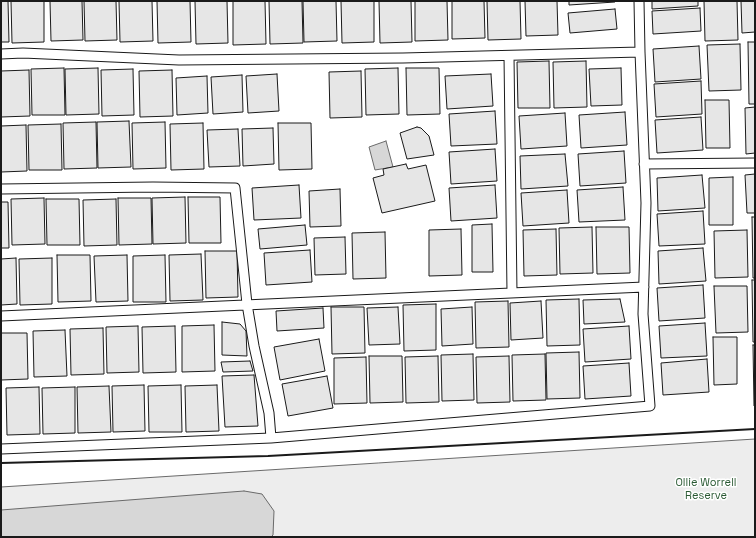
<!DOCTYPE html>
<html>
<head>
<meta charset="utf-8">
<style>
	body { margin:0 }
	#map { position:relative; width:756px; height:538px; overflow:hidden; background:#fff; font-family:"Space Grotesk",sans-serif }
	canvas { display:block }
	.frame { position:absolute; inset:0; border:2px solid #1a1a1a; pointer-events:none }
</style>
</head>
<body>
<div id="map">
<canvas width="756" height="538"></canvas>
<div class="frame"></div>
</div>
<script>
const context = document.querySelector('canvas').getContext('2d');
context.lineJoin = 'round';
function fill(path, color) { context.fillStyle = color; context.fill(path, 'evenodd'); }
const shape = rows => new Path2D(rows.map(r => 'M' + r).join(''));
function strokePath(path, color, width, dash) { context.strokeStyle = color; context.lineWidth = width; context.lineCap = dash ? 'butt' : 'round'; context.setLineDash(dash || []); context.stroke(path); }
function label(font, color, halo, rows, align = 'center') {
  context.font = font + ' "Space Grotesk",sans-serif'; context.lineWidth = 3; context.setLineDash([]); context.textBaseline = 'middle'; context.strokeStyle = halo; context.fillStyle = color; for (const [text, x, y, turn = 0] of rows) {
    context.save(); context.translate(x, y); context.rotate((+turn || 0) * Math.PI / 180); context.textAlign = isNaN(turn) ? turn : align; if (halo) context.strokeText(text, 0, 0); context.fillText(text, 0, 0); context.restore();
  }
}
const green = shape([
	[755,439,755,537,1,537,1,487,755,439]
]);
fill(green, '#ededed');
strokePath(green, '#6a6a6a', 1);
const water = shape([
	[386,141,393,167,375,170,369,147,386,141],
	[244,491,262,494,274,511,273,535,271,537,1,537,1,510,244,491]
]);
fill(water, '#d7d7d7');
strokePath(water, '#6a6a6a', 1);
const building = shape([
	[1,1,8,1,9,42,1,42,1,1],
	[11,1,44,1,44,42,12,43,11,1],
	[50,1,82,1,83,40,51,41,50,1],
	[84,1,116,1,117,40,85,41,84,1],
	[119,1,152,1,153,41,120,42,119,1],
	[157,1,190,1,191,42,158,43,157,1],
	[195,1,227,1,228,43,196,44,195,1],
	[233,1,265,1,266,44,233,45,233,1],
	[269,1,302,1,303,43,270,44,269,1],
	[303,1,336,1,337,41,304,42,303,1],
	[341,1,374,1,374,42,342,43,341,1],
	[379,1,411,1,412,42,380,43,379,1],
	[415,1,447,1,448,40,415,41,415,1],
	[452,1,484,1,485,38,452,39,452,1],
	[487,1,520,1,521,39,488,40,487,1],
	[525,1,557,1,558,35,526,36,525,1],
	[569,1,615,1,615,2,569,5,569,1],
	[652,1,698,1,698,6,652,9,652,1],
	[704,1,737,1,738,40,705,41,704,1],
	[741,1,755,1,755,32,742,33,741,1],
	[700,8,701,31,653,34,652,11,700,8],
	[615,9,617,29,570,33,568,13,615,9],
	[748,42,755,42,755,104,749,104,748,42],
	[740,44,741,90,709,91,707,45,740,44],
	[699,46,701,79,655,82,653,49,699,46],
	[549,61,550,108,518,108,517,62,549,61],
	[586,61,587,107,554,108,553,62,586,61],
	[64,68,65,115,32,115,31,69,64,68],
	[98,68,99,114,66,115,65,69,98,68],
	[398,68,399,114,366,115,365,69,398,68],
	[406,68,439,68,440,114,407,115,406,68],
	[621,68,622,105,591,106,589,69,621,68],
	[133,69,134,115,102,116,101,70,133,69],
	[29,70,30,116,1,117,1,71,29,70],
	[172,70,173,116,140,117,139,71,172,70],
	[361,71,362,117,330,118,329,72,361,71],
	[277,74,279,111,248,113,246,76,277,74],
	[491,74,493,106,447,109,445,76,491,74],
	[242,75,243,112,213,114,211,77,242,75],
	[207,76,208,113,177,115,176,78,207,76],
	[701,81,702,114,656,117,654,84,701,81],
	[705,100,729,100,730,148,706,148,705,100],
	[755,107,755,153,746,154,745,108,755,107],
	[495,111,497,144,451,146,449,114,495,111],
	[625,112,627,145,581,148,579,115,625,112],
	[565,113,567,146,521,149,519,116,565,113],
	[701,117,703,150,657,153,655,120,701,117],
	[129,121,131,167,98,168,97,122,129,121],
	[96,122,97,168,64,169,63,123,96,122],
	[165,122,166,168,133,169,132,123,165,122],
	[203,123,204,169,171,170,170,124,203,123],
	[278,123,311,123,312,169,279,170,278,123],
	[61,124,62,170,29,170,28,125,61,124],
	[26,125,27,171,1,172,1,126,26,125],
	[417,127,421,128,429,136,434,155,407,159,400,133,417,127],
	[273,128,274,164,243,166,242,129,273,128],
	[238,129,240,166,209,167,207,130,238,129],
	[495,149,497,181,451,184,449,152,495,149],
	[624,151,626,183,580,186,578,154,624,151],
	[565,154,568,186,521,189,520,156,565,154],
	[406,164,408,169,426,165,435,201,382,213,373,178,384,175,383,169,406,164],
	[755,174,755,213,747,213,745,175,755,174],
	[702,175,705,208,658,211,657,178,702,175],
	[733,177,733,225,709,225,709,178,733,177],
	[299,185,301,218,254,220,252,188,299,185],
	[495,185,497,218,451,221,449,188,495,185],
	[623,187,625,220,579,222,577,190,623,187],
	[340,189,341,226,310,227,309,191,340,189],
	[567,190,569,223,523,226,521,193,567,190],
	[185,197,186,243,153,244,152,198,185,197],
	[188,197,220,197,221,243,189,243,188,197],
	[44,198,45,244,12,245,11,199,44,198],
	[118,198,151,198,152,244,119,245,118,198],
	[46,199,79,199,80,245,47,245,46,199],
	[116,199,117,245,84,246,83,200,116,199],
	[1,202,8,202,9,248,1,248,1,202],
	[703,211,705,244,659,246,657,214,703,211],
	[752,217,755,217,755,278,753,278,752,217],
	[492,224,493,272,472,272,472,225,492,224],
	[305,225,307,245,260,249,258,229,305,225],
	[592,227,593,273,560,274,559,228,592,227],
	[596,227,629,227,630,273,597,274,596,227],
	[461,229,462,275,429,276,429,230,461,229],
	[556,229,557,275,524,276,523,230,556,229],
	[747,230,748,277,715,278,714,231,747,230],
	[385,232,386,278,353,279,352,233,385,232],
	[345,237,346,274,315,275,314,238,345,237],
	[703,248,706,281,659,284,658,251,703,248],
	[310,250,312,282,266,285,264,253,310,250],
	[205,251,237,251,238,297,206,298,205,251],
	[201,254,203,300,170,301,169,255,201,254],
	[57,255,90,255,91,301,58,302,57,255],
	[127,255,128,301,96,302,94,256,127,255],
	[165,255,166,302,133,302,133,256,165,255],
	[16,258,17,304,1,305,1,259,16,258],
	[52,258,52,304,20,305,19,259,52,258],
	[752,280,755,280,755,342,753,342,752,280],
	[703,285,705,318,659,321,657,288,703,285],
	[714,286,747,286,748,332,716,333,714,286],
	[579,299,580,345,547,346,546,300,579,299],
	[620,299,625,322,584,324,583,300,620,299],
	[508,301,509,347,476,348,475,302,508,301],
	[541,301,543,338,511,340,510,303,541,301],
	[436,304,436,350,404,351,403,305,436,304],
	[331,307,364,307,365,353,332,354,331,307],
	[398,307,400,344,369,345,367,308,398,307],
	[472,307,473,344,442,346,441,309,472,307],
	[323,308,324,328,277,331,276,311,323,308],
	[222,322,240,324,246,331,247,356,222,355,222,322],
	[705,323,707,356,661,358,659,326,705,323],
	[214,325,215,371,182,372,182,326,214,325],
	[138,326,139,372,107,373,106,327,138,326],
	[175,326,176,372,143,373,142,327,175,326],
	[629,326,631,359,585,362,583,329,629,326],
	[103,328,104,374,71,375,70,329,103,328],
	[65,330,67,376,34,377,33,331,65,330],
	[1,333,27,333,28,379,1,380,1,333],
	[713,337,737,337,737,384,714,385,713,337],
	[319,339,325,371,280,380,274,347,319,339],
	[753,345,755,345,755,406,754,406,753,345],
	[579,352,580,398,547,399,546,353,579,352],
	[473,354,474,400,442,401,441,355,473,354],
	[545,354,546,400,513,401,512,355,545,354],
	[369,356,402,356,403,402,370,403,369,356],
	[438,356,439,402,406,403,405,357,438,356],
	[509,356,510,402,477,403,476,357,509,356],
	[366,357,367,403,334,404,334,358,366,357],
	[707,359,709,392,663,395,661,363,707,359],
	[250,361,253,371,223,372,221,362,250,361],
	[629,363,631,396,585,399,583,366,629,363],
	[254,375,258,426,225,427,222,376,254,375],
	[327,376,333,408,288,416,282,384,327,376],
	[144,385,145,431,113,432,112,386,144,385],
	[181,385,182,432,149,432,148,386,181,385],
	[217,385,219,431,186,432,185,386,217,385],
	[109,386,111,432,78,433,77,387,109,386],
	[39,387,40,434,7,435,6,388,39,387],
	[75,387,75,433,43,434,42,388,75,387]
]);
fill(building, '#e6e6e6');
strokePath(building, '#1a1a1a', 1);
const lane = shape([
	[639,1,640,52],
	[1,54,23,53,179,60,403,58,640,52,646,203,643,314,650,406,271,438],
	[509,56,512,293],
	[644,164,755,163],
	[1,189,153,187,235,188,247,304,254,346,269,413,271,438,1,449],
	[1,316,644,287]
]);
strokePath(lane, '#1a1a1a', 11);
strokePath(lane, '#fff', 9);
strokePath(shape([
	[1,463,268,456,755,429]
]), '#1a1a1a', 2);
label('11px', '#2b5a34', '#fff', [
	["Ollie Worrell",706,483],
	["Reserve",706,496]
]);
</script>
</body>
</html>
